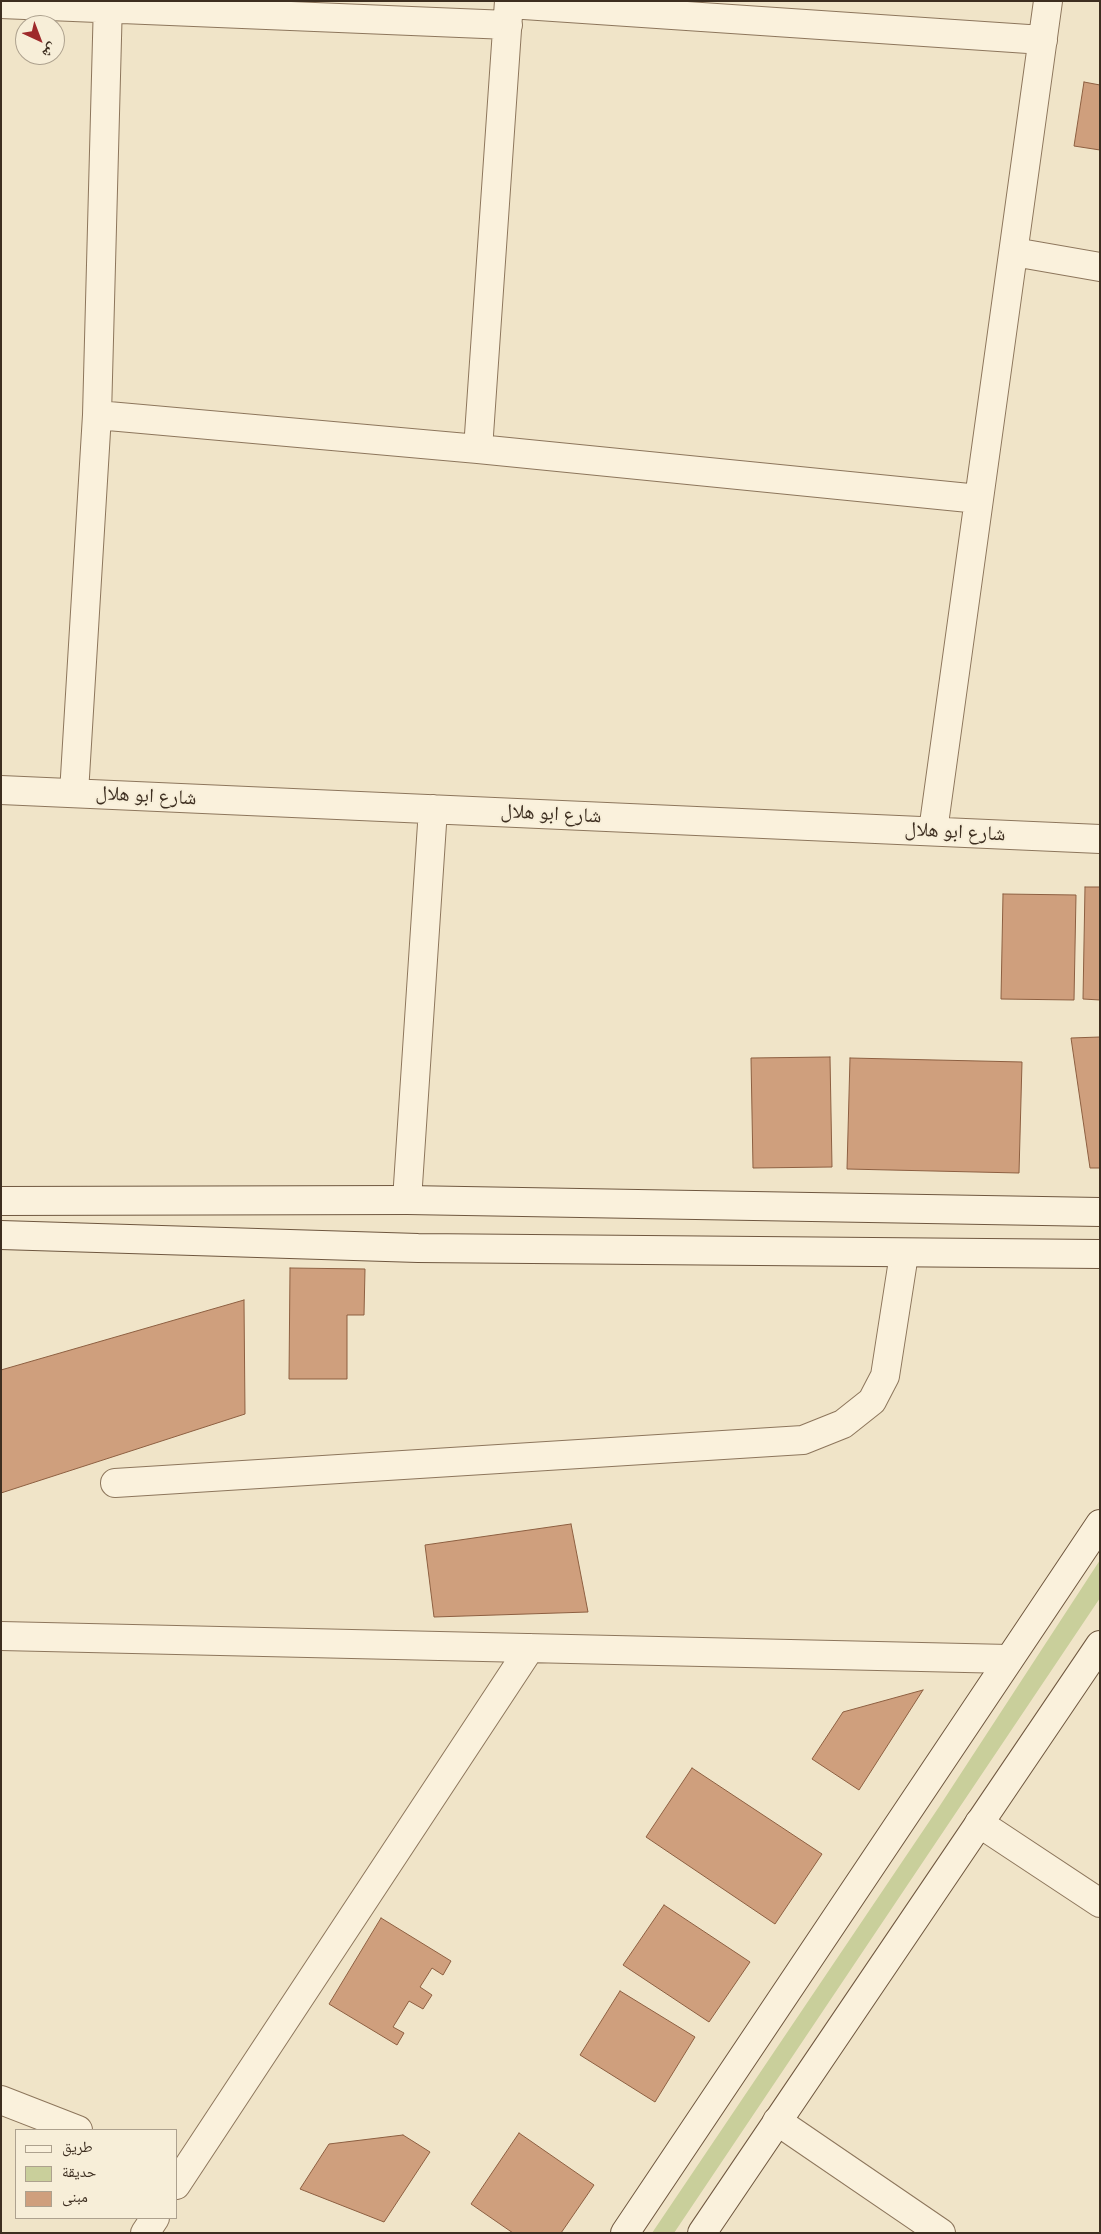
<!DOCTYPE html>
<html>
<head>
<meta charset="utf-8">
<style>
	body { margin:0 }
	#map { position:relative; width:1101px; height:2234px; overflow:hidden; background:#f0e4c8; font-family:"Zilla Slab","Noto Naskh Arabic",serif }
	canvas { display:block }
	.frame { position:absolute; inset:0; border:2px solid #3d2e20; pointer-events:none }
	.legend { position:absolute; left:15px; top:2129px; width:162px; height:90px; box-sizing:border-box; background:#f7eed8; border:1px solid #ada18e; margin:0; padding:6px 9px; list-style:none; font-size:15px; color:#3d2e20 }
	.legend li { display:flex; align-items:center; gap:10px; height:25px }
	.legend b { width:25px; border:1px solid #ada18e }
	.north { position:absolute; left:15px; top:15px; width:50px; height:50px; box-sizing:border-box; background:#f7eed8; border:1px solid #ada18e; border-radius:50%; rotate:137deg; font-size:14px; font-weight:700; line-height:20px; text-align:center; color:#3d2e20 }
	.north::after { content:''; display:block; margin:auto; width:18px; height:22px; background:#9e2a2b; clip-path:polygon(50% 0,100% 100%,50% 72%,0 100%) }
</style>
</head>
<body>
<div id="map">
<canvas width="1101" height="2234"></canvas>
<div class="frame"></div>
<ul class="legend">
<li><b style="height:6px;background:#faf1dc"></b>طريق</li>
<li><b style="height:14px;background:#c9cf9b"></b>حديقة</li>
<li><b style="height:14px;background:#cf9f7d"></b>مبنى</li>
</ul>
<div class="north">ش</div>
</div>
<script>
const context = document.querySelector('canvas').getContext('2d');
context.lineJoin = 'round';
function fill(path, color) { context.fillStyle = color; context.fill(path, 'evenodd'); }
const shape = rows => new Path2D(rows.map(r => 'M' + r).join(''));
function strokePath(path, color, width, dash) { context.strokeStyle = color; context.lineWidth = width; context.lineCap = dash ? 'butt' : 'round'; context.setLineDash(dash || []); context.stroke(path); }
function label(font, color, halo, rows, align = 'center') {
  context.font = font + ' "Zilla Slab","Noto Naskh Arabic",serif'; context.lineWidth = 4; context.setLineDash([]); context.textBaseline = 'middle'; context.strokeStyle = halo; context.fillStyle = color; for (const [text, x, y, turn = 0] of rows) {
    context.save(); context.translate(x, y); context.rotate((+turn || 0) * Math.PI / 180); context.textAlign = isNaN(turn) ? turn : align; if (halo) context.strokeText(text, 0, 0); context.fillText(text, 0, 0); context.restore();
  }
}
fill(shape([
	[1100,1560,1100,1598,674,2233,652,2233,939,1807]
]), '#c9cf9b');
const building = shape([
	[1084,82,1100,85,1100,150,1074,146,1084,82],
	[1085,887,1100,887,1100,1000,1083,999,1085,887],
	[1003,894,1076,895,1074,1000,1001,999,1003,894],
	[1100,1037,1100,1168,1090,1168,1071,1038,1100,1037],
	[830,1057,832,1167,753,1168,751,1058,830,1057],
	[850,1058,1022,1062,1019,1173,847,1169,850,1058],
	[290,1268,365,1269,364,1315,347,1315,347,1379,289,1379,290,1268],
	[244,1300,245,1414,1,1493,1,1370,244,1300],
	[571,1524,588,1612,434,1617,425,1545,571,1524],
	[923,1690,859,1790,812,1759,843,1712,923,1690],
	[692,1768,822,1854,775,1924,646,1837,692,1768],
	[664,1905,750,1962,709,2022,623,1965,664,1905],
	[381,1918,451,1961,443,1975,432,1968,420,1987,432,1995,423,2009,409,2001,393,2027,404,2033,397,2045,329,2004,381,1918],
	[620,1991,695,2037,655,2102,580,2055,620,1991],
	[519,2133,594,2185,561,2233,513,2233,471,2204,519,2133],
	[403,2135,430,2152,384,2222,300,2189,329,2144,403,2135]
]);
fill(building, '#cf9f7d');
strokePath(building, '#8d5f41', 1);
const street = shape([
	[1,4,508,25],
	[509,4,1043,40],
	[1014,252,1100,267],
	[97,415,478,449,509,1],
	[478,449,979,499],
	[1,790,1100,839],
	[74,793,97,415,108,1],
	[933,831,1048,1],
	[407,1200,433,809],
	[115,1483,803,1440,843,1424,872,1401,885,1376,904,1254],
	[1,1636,1009,1659],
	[979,1823,1100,1903],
	[1,2100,78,2130],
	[777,2121,941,2233],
	[176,2185,530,1648],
	[145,2233,155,2218]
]);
const secondary = shape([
	[1,1201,407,1200,1100,1212],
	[1,1235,418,1248,1100,1254],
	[625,2233,1100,1524],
	[702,2233,1100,1645]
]);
strokePath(street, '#8d765c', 30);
strokePath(secondary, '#6f573f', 30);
strokePath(street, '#faf1dc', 28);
strokePath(secondary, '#faf1dc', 28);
label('20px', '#3d2e20', '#f7eed8', [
	["شارع ابو هلال",146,796,3],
	["شارع ابو هلال",551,814,3],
	["شارع ابو هلال",955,832,3]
]);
</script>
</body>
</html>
